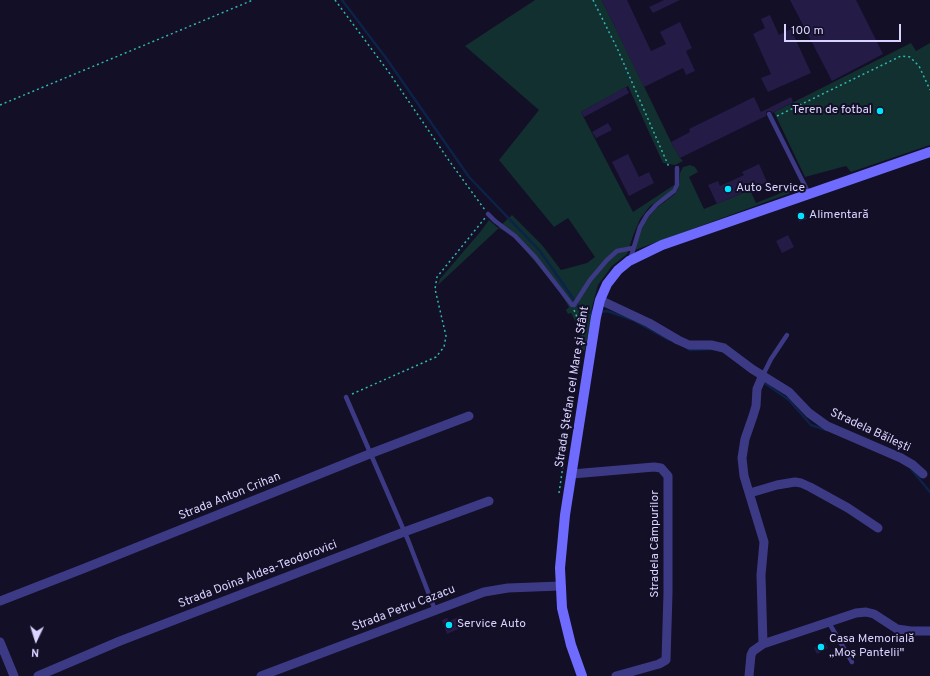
<!DOCTYPE html>
<html>
<head>
<meta charset="utf-8">
<style>
	body { margin:0 }
	#map { position:relative; width:930px; height:676px; overflow:hidden; background:#130f26; font-family:Overpass,sans-serif }
	canvas { display:block }
	.north { position:absolute; left:16px; top:620px; width:40px; height:40px; -webkit-text-stroke:3px #130f26; paint-order:stroke; rotate:184deg; font-size:11px; font-weight:700; line-height:16px; text-align:center; color:#d9d4ff }
	.north::after { content:''; display:block; margin:auto; width:14px; height:18px; background:#d9d4ff; clip-path:polygon(50% 0,100% 100%,50% 72%,0 100%) }
	.scale { position:absolute; left:784px; top:24px; width:117px; height:18px; box-sizing:border-box; border:2px solid #d9d4ff; border-top:0; padding-left:5px; font-size:12px; line-height:14px; white-space:nowrap; color:#d9d4ff; -webkit-text-stroke:3px #130f26; paint-order:stroke }
</style>
</head>
<body>
<div id="map">
<canvas width="930" height="676"></canvas>
<div class="north">N</div>
<div class="scale">100 m</div>
</div>
<script>
const context = document.querySelector('canvas').getContext('2d');
context.lineJoin = 'round';
function fill(path, color) { context.fillStyle = color; context.fill(path, 'evenodd'); }
const shape = rows => new Path2D(rows.map(r => 'M' + r).join(''));
function strokePath(path, color, width, dash) { context.strokeStyle = color; context.lineWidth = width; context.lineCap = dash ? 'butt' : 'round'; context.setLineDash(dash || []); context.stroke(path); }
function label(font, color, halo, rows, align = 'center') {
  context.font = font + ' Overpass,sans-serif'; context.lineWidth = 4; context.setLineDash([]); context.textBaseline = 'middle'; context.strokeStyle = halo; context.fillStyle = color; for (const [text, x, y, turn = 0] of rows) {
    context.save(); context.translate(x, y); context.rotate((+turn || 0) * Math.PI / 180); context.textAlign = isNaN(turn) ? turn : align; if (halo) context.strokeText(text, 0, 0); context.fillText(text, 0, 0); context.restore();
  }
}
fill(shape([
	[535,0,602,0,671,142,680,158,683,161,675,165,663,163,628,86,581,112,633,212,674,185,671,192,650,206,640,219,633,236,627,254,612,266,598,285,592,307,590,324,585,350,581,351,580,330,571,313,568,314,566,310,569,307,558,289,514,237,499,228,438,285,440,279,481,231,489,220,498,228,512,215,542,245,561,270,587,263,595,257,568,218,554,227,499,160,539,110,465,46],
	[911,43,916,51,930,43,930,145,851,172,846,166,805,177,774,112],
	[690,165,695,167,698,172,689,177,704,209,750,190,756,203,791,189,795,188,796,191,635,250,640,233,644,223,655,209,675,194,679,187,680,173,683,167]
]), '#12302f');
strokePath(shape([
	[342,0,386,58,469,177,540,251,577,304,585,313,595,312],
	[600,312,607,311,633,320,669,340],
	[688,349,690,350,712,349],
	[763,382,789,400,811,425,826,430],
	[911,469,930,492]
]), '#0c2248', 2.5);
fill(shape([
	[602,0,627,0,651,51,666,44,660,32,680,22,692,48,686,51,695,71,686,75,683,68,644,87],
	[664,0,680,0,653,13,649,7],
	[790,0,856,0,883,54,832,81],
	[770,15,779,35,791,29,811,73,768,92,761,78,771,74,753,34,765,28,761,19],
	[626,87,629,93,584,117,581,112],
	[754,97,761,112,791,97,793,102,772,113,771,111,768,111,766,112,766,116,680,158,671,142,690,132,689,129],
	[608,123,612,130,596,138,592,132],
	[628,154,639,177,649,172,654,183,629,196,612,162],
	[759,164,767,182,717,204,708,185,718,181,720,186,744,175,742,172],
	[804,211,807,219,799,222,796,213],
	[788,235,794,247,782,253,776,241],
	[461,616,465,626,447,634,442,620,447,618,449,621],
	[825,642,828,648,817,654,814,648]
]), '#241b47');
strokePath(shape([
	[335,0,388,71,450,162,485,210],
	[593,0,617,48,669,167],
	[0,105,253,0],
	[777,116,901,56,910,57,919,66,930,90],
	[574,310,582,329,583,339],
	[352,394,436,357,444,347,446,336,435,289,437,277,485,218],
	[559,493,564,459]
]), '#2fb8b0', 1.5, [2, 3]);
strokePath(shape([
	[769,114,809,194],
	[488,214,495,221,515,236,535,257,572,305,574,305,590,280,607,260,617,251,633,248],
	[630,260,640,227,647,215,656,205,674,191,677,185,677,168],
	[763,375,771,359,787,335],
	[346,397,408,540,435,610],
	[829,623,852,662]
]), '#3d3a85', 4.5);
strokePath(shape([
	[600,300,649,323,678,340,689,345,711,345,724,348,752,369,789,392,809,413,827,426,901,458,913,465,923,474],
	[763,375,757,389,756,406,753,416,745,439,742,458,744,476,764,542,761,575,763,644],
	[572,474,654,467,661,468,668,476,668,593,666,660,659,664,616,676],
	[750,493,777,485,795,482,801,483,810,487,848,508,878,528],
	[0,601,85,568,372,453,469,416],
	[0,642,14,676],
	[38,676,120,641,211,606,404,532,489,501],
	[261,676,484,592,508,588,560,586],
	[749,676,751,655,753,651,763,644,856,613,866,612,874,614,897,629,911,631,930,631]
]), '#3d3a85', 9);
strokePath(shape([
	[582,676,571,645,562,608,560,568,565,515,596,317,600,300,607,284,618,270,629,261,662,245,930,152]
]), '#6f6bff', 10);
for (const [x, y, r, color] of [
	[880,111,4,"#00e5ff"],
	[728,189,4,"#00e5ff"],
	[801,216,4,"#00e5ff"],
	[449,625,4,"#00e5ff"],
	[821,647,4,"#00e5ff"]
]) { const dot = new Path2D(); dot.arc(x, y, r, 0, 2 * Math.PI); context.fillStyle = color; context.fill(dot); strokePath(dot, '#130f26', 1.5); }
label('12px', '#d9d4ff', '#130f26', [
	["Teren de fotbal",872,111,"right"],
	["Auto Service",736,189],
	["Alimentară",809,216],
	["Service Auto",457,625],
	["Casa Memorială",829,640],
	[",,Moș Pantelii\"",829,654]
], 'left');
label('12px', '#d9d4ff', '#130f26', [
	["Strada Ștefan cel Mare și Sfânt",573,387,-81],
	["Stradela Băilești",870,431,25],
	["Strada Anton Crihan",230,497,-22],
	["Stradela Câmpurilor",656,544,-90],
	["Strada Doina Aldea-Teodorovici",258,575,-21],
	["Strada Petru Cazacu",404,609,-21]
]);
</script>
</body>
</html>
